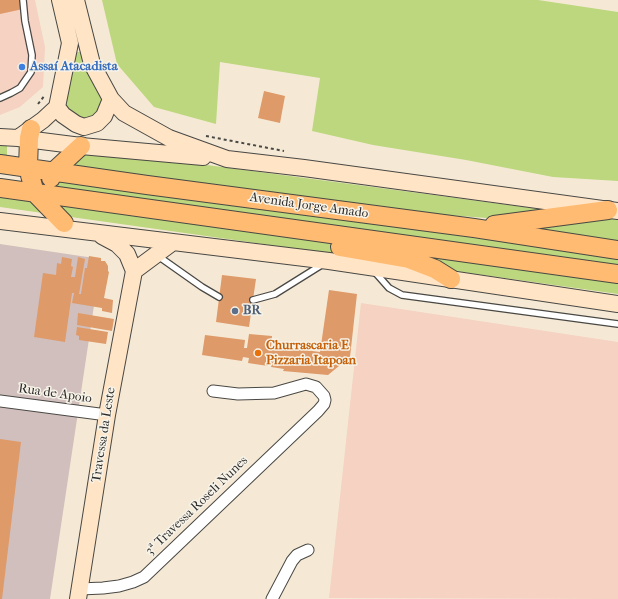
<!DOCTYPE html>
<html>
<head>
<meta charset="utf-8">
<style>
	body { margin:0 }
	canvas { display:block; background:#f5e9d5 }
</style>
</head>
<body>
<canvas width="618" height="599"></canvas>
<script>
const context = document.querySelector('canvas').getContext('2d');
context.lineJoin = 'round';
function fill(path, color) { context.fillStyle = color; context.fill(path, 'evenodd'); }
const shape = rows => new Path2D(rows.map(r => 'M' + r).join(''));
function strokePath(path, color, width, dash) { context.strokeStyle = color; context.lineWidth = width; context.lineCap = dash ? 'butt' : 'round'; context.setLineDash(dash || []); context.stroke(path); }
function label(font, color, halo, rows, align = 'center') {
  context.font = font + ' "IM FELL French Canon",serif'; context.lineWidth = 3; context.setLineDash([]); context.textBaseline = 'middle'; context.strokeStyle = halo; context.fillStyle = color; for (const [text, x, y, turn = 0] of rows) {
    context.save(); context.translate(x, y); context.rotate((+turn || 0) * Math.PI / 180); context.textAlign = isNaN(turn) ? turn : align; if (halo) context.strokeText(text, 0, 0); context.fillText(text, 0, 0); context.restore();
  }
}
fill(shape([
	[0,0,35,0,45,47,43,87,20,107,0,115],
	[361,303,618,342,618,599,329,598]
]), '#f5d2c2');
fill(shape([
	[0,244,101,259,50,599,0,599]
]), '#d1bfbd');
fill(shape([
	[102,0,538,0,618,12,618,181,553,177,466,160,373,145,312,131,320,78,220,62,216,124,154,107,117,64],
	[75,52,81,52,101,96,103,106,98,116,77,121,64,104],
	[0,144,7,145,7,159,0,158],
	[87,155,169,160,554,211,487,218,378,210,66,167,76,157],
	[56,179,618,258,618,265,57,189],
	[0,193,618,279,618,294,0,207],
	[611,218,618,219,618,243,508,228]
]), '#bcd77d');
fill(shape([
	[0,0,21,0,23,9,0,14],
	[264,91,285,96,280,123,258,118],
	[89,256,101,258,101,261,105,261,108,266,108,271,109,272,104,298,113,300,112,313,102,311,102,308,72,303,74,293,72,293,65,342,34,337,43,273,56,275,57,263,61,264,62,257,72,259,71,266,73,267,71,277,75,277,78,257,85,259,79,294,81,294,85,268,87,268],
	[222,275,256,279,249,327,216,322],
	[329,290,357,294,350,357,328,375,283,371,284,369,271,367,272,363,268,362,268,366,248,363,249,358,243,357,242,361,202,355,205,335,245,340,244,348,247,348,249,334,272,336,271,348,274,349,274,346,320,352],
	[78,313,114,319,112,331,77,325],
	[77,327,108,332,106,344,79,340,79,336,76,335],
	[0,439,21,442,2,599,0,599]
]), '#de9a69');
const lane = shape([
	[0,98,11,93,20,88,31,72,32,55,25,21,23,0],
	[158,256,202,287,219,297],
	[374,271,389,288,402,295,618,324],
	[253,300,275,294,323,264]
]);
const street = shape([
	[0,401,107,415],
	[80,589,103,588,119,586,133,582,144,577,318,411,324,404,325,400,324,396,316,387,306,384,274,393,238,394,213,391],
	[272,599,292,561,297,555,308,550]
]);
const secondary = shape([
	[76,0,92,64,111,99,124,113,169,138,227,159,304,168,618,211],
	[57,107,70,43,60,0],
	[57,107,63,115,76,124,84,127,97,123,104,116,111,99],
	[0,137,18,138,43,120,57,107],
	[18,138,81,146,203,157],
	[0,221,329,261,618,304],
	[134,271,173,242],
	[78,599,107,415,134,271,127,254,117,244,102,236]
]);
const primary = shape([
	[31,129,29,138,28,168,35,193,64,223],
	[0,164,147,185,474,228,618,250],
	[51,178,53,172,81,146],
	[0,188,618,274],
	[494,225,608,210],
	[340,247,409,259,435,269,451,279]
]);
strokePath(lane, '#494844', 8);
strokePath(street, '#494844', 13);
strokePath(secondary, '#494844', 18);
strokePath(primary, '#494844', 20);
strokePath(shape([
	[38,104,45,95],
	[206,136,284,151]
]), '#494844', 2, [3, 3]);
strokePath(lane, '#fff', 5.5);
strokePath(street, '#fff', 11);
strokePath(secondary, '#ffe4c6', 16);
strokePath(primary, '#febb71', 18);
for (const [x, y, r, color] of [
	[22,67,4,"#3f7fe0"],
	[235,311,4,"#5c6f8a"],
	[258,353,4,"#e8710a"]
]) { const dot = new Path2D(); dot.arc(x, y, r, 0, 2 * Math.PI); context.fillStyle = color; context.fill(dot); strokePath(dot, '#f7f3e8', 1.5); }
label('bold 13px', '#366cbe', '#f7f3e8', [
	["Assaí Atacadista",30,67]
], 'left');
label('13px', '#2b2b2b', '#f7f3e8', [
	["Avenida Jorge Amado",309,206,8],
	["Rua de Apoio",55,394,8],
	["Travessa da Leste",104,435,-81],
	["3ª Travessa Roseli Nunes",197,506,-44]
]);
label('bold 13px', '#4e5e75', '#f7f3e8', [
	["BR",243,311]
], 'left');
label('bold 13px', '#c56008', '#f7f3e8', [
	["Churrascaria E",266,346],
	["Pizzaria Itapoan",266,361]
], 'left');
</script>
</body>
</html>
